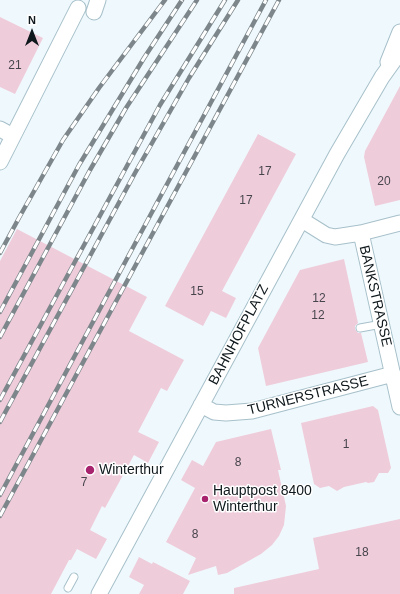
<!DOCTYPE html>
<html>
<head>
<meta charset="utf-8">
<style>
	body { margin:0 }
	#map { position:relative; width:400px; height:594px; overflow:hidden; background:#eff9fd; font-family:Helvetica,sans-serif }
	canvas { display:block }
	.north { position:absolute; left:12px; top:12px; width:40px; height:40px; -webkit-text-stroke:3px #fff; paint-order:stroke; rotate:0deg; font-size:11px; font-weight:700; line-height:16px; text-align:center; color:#0f181c }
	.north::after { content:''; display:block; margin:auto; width:14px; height:18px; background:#0f181c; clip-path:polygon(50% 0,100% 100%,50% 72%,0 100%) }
</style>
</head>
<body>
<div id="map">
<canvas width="400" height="594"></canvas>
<div class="north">N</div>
</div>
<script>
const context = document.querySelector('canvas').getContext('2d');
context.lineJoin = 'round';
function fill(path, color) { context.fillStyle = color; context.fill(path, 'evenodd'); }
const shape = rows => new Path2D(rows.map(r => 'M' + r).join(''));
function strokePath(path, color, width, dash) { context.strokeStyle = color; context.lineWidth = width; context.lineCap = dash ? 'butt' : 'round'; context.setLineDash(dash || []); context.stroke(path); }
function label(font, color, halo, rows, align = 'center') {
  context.font = font + ' Helvetica,sans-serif'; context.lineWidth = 3; context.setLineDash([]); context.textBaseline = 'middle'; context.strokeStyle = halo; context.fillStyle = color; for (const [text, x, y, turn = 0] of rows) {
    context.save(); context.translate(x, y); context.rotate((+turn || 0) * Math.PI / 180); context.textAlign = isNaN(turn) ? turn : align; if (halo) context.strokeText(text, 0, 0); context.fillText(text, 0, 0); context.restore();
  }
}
fill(shape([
	[0,17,43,38,15,94,0,87],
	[400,86,400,200,375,206,364,157,365,151],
	[258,134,296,154,222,291,236,298,226,318,211,311,203,326,165,306],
	[17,229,147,297,129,331,184,360,167,391,161,388,138,432,159,442,148,463,134,455,105,508,102,506,90,530,107,539,96,559,77,549,71,560,69,560,51,594,0,594,0,261],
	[344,259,358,323,355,326,355,329,358,333,361,333,368,362,266,386,258,348,300,270],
	[373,406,378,410,391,468,388,473,379,473,374,482,368,483,366,482,344,487,337,491,329,486,320,488,314,484,301,423],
	[271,429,281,470,278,470,286,506,284,525,279,536,272,545,261,554,227,573,218,575,216,566,188,575,196,558,166,542,195,488,181,480,192,460,203,466,216,442],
	[400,519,400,594,234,594,234,588,319,569,313,538],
	[139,557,152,564,153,562,190,581,183,594,139,594,144,585,129,577]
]), '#efccda');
const service = shape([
	[360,328,382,324],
	[68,588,74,577]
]);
const minor = shape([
	[94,12,98,0],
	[388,62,400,32],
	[0,129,13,136],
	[0,162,78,8],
	[302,220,326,235,335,237,361,233,400,223],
	[361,233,400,407],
	[201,405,214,412,226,413,252,411,393,374],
	[99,594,337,154,382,77,400,52]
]);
strokePath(service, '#a7c0ca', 9);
strokePath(minor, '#a7c0ca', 17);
strokePath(service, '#fff', 7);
strokePath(minor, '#fff', 15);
const rail = shape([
	[0,253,20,216,63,140,99,88,165,0],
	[0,312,79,165,144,58,182,0],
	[0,337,90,170,126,108,197,0],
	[0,400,160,105,225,0],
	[0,422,135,173,189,78,238,0],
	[0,495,266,0],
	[0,516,279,0]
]);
strokePath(rail, '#7d878b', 4.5);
strokePath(rail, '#fff', 3, [9]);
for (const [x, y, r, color] of [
	[90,470,5,"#a8236d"],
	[205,499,4,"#a8236d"]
]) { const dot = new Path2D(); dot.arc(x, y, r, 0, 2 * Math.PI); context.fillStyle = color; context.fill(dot); strokePath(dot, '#fff', 1.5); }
label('12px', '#47454c', null, [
	["21",15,66],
	["17",265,172],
	["20",384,182],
	["17",246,201],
	["15",197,292],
	["12",319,299],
	["12",318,316],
	["1",346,445],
	["8",238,463],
	["7",84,483],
	["8",195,535],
	["18",362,553]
]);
label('14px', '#0f181c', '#fff', [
	["BANKSTRASSE",375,296,77],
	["BAHNHOFPLATZ",239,335,-62],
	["TURNERSTRASSE",308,396,-14]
]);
label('14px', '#0f181c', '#fff', [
	["Winterthur",99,470],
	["Hauptpost 8400",213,491],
	["Winterthur",213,507]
], 'left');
</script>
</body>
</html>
